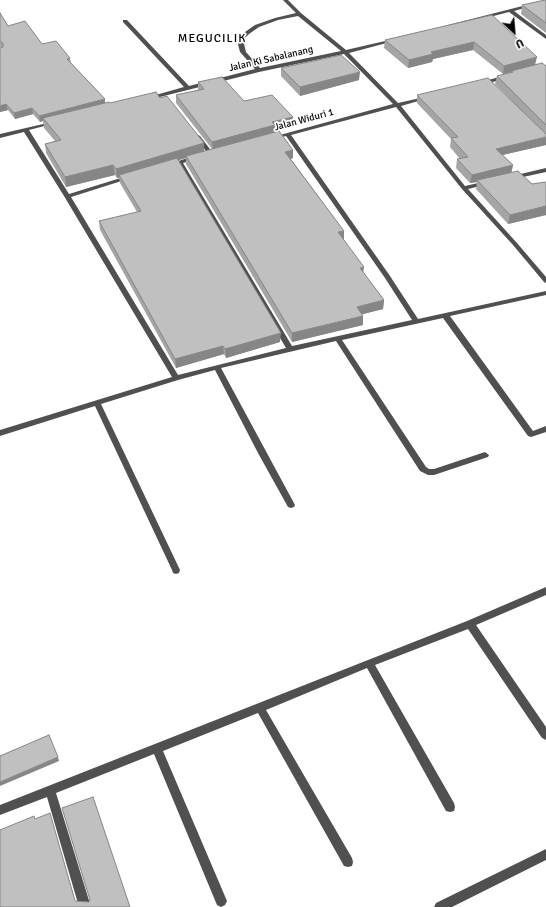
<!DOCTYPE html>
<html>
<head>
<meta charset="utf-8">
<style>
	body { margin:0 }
	#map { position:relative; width:546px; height:907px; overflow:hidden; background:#fff; font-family:Signika,sans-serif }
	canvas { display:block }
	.north { position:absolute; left:494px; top:12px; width:40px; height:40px; -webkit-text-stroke:3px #fff; paint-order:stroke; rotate:154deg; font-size:11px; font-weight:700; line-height:16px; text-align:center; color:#000 }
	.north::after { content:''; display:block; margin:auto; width:14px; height:18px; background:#000; clip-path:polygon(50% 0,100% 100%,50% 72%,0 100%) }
</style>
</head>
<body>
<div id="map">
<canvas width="546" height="907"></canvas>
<div class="north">U</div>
</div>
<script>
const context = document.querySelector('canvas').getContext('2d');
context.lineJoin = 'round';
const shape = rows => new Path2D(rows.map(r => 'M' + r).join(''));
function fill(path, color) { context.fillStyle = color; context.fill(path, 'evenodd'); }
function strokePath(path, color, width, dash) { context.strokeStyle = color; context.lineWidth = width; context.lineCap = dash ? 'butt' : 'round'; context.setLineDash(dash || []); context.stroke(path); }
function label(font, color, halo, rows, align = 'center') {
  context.font = font + ' Signika,sans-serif'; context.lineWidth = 3.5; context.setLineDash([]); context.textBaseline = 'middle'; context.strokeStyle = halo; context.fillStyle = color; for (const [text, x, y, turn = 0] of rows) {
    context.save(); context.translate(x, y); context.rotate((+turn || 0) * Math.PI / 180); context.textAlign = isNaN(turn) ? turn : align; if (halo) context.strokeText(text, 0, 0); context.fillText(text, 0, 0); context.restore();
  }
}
fill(shape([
	[283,0,288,0,301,13,346,50,398,38,398,40,349,53,398,103,429,96,429,98,401,106,465,186,487,181,490,183,489,184,468,189,517,243,546,277,546,283,544,282,513,245,462,189,396,107,291,135,390,276,418,319,546,291,546,295,450,316,533,431,546,426,546,432,531,437,528,436,443,318,342,340,426,467,429,469,434,469,485,452,489,455,488,457,434,475,428,475,420,471,336,341,221,368,295,505,294,507,291,508,288,507,258,453,215,370,178,380,101,404,180,570,179,573,176,574,173,573,172,570,95,406,0,436,0,430,172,377,64,196,24,132,0,138,0,134,56,121,56,123,29,130,69,194,127,176,131,176,131,178,71,197,178,375,286,348,178,164,169,167,166,165,197,155,199,156,199,158,183,163,292,346,412,320,385,278,286,136,272,140,269,138,393,104,344,54,259,72,148,100,145,98,184,87,123,22,123,20,127,20,189,86,255,69,240,52,238,44,240,38,245,32,255,25,275,18,296,13,283,0],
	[298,16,341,51,260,68,246,52,244,44,245,38,249,34,259,27,278,20,298,16],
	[546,0,546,2,514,11,546,35,546,39,509,12,451,27,448,25,546,0],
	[506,75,508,76,508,78,481,85,478,83,506,75],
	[198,135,200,136,213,153,213,155,209,155,196,138,196,136,198,135],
	[546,168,546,172,514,179,511,177,512,176,546,168],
	[546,587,546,595,476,625,546,727,546,740,542,738,468,629,375,665,454,803,455,807,454,811,450,812,446,811,367,668,266,710,352,858,353,862,352,866,348,867,344,866,258,713,163,751,227,901,225,905,221,907,217,905,154,754,56,793,91,907,79,907,47,797,0,815,0,805,467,621,546,587],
	[546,849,546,860,452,907,434,907,436,903,546,849]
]), '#505050');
fill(shape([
	[546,0,546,33,521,14,522,5],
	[0,13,8,26,42,44,70,58,71,63,105,99,105,103,110,103,160,98,204,143,204,151,212,149,176,103,176,95,198,90,198,82,244,101,293,117,293,125,275,130,275,132,293,150,293,158,291,159,344,231,344,239,343,239,363,272,384,300,383,309,362,314,363,325,292,342,186,164,186,158,178,160,280,342,226,358,224,354,176,368,100,230,99,221,137,212,120,183,119,178,117,178,115,175,66,187,46,153,45,144,55,141,44,128,43,121,40,122,33,114,15,119,8,110,0,112,0,48,2,48,0,47],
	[492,15,535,64,546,66,546,145,502,155,513,165,511,173,532,184,546,182,546,215,508,224,476,189,477,182,470,183,456,168,457,159,460,159,450,147,451,139,417,103,417,95,533,122,495,84,497,76,510,73,511,72,503,74,473,50,433,59,432,62,408,68,384,48,385,40],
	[281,68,359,80,300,96,281,76]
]), '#a5a5a5');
fill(shape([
	[474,42,473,50,433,59,432,62,408,68,409,60,431,52],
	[537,57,535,65,511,71,511,72,503,74,504,66],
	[360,72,359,80,300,96,300,87],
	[105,99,105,106,43,118,43,121,40,122,39,116],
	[6,104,8,110,0,112,0,106],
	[32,108,33,114,15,119,14,113],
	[293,117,293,125,275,130,275,134,213,150,212,142,272,122],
	[546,137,546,145,494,157,496,149],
	[204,143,204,152,186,156,186,158,120,177,119,175,119,178,117,178,116,169],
	[293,150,293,158,285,160,285,152],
	[113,165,115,175,66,187,65,177],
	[513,165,511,174,477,180,477,182,470,183,472,175],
	[546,206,546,215,508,224,510,215],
	[344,231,344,239,337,241,338,232],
	[364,267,363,275,360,268],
	[384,300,383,309,356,316,357,307],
	[363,316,363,325,292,342,292,333],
	[281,333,280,342,226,358,225,349],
	[223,346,224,354,176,368,175,359],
	[58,757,59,761,0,786,0,782],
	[50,813,52,820,77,907,75,901]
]), '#868686');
const building = shape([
	[546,0,546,23,522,5,545,0,546,0],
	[0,13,8,26,25,21,42,44,56,41,70,58,67,59,105,99,39,116,32,108,14,113,6,104,0,106,0,48,3,47,3,43,0,41,0,13],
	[492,15,537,57,504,66,474,42,431,52,433,54,409,60,385,40,492,15],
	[341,55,360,72,300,87,281,68,341,55],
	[542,63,546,66,546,125,497,76,513,72,511,71,542,63],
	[222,77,244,101,272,95,293,117,272,122,275,125,212,142,176,95,204,89,198,82,222,77],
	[488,78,545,133,546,134,546,137,496,149,513,165,472,175,457,159,468,157,451,138,458,137,417,95,488,78],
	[156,92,160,98,167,96,204,143,116,169,113,165,65,177,45,144,61,140,43,118,109,102,110,103,156,92],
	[279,131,293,150,285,152,344,231,338,232,364,267,360,268,384,300,357,307,363,316,292,333,186,156,279,131],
	[177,158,281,333,225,349,223,346,175,359,99,221,141,211,119,175,177,158],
	[518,171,532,184,546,182,546,206,510,215,477,180,518,171],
	[49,735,58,757,0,782,0,756,49,735],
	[93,797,130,907,0,907,0,830,34,816,35,819,50,813,75,901,89,902,90,900,62,808,93,797]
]);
fill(building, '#c0c0c0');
strokePath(building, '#868686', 1);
label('10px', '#000', '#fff', [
	["Jalan Ki Sabalanang",271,59,-13],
	["Jalan Widuri 1",304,120,-15]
]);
context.letterSpacing = '1px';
label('12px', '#000', '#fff', [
	["MEGUCILIK",212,39]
]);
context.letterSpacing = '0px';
</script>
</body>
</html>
